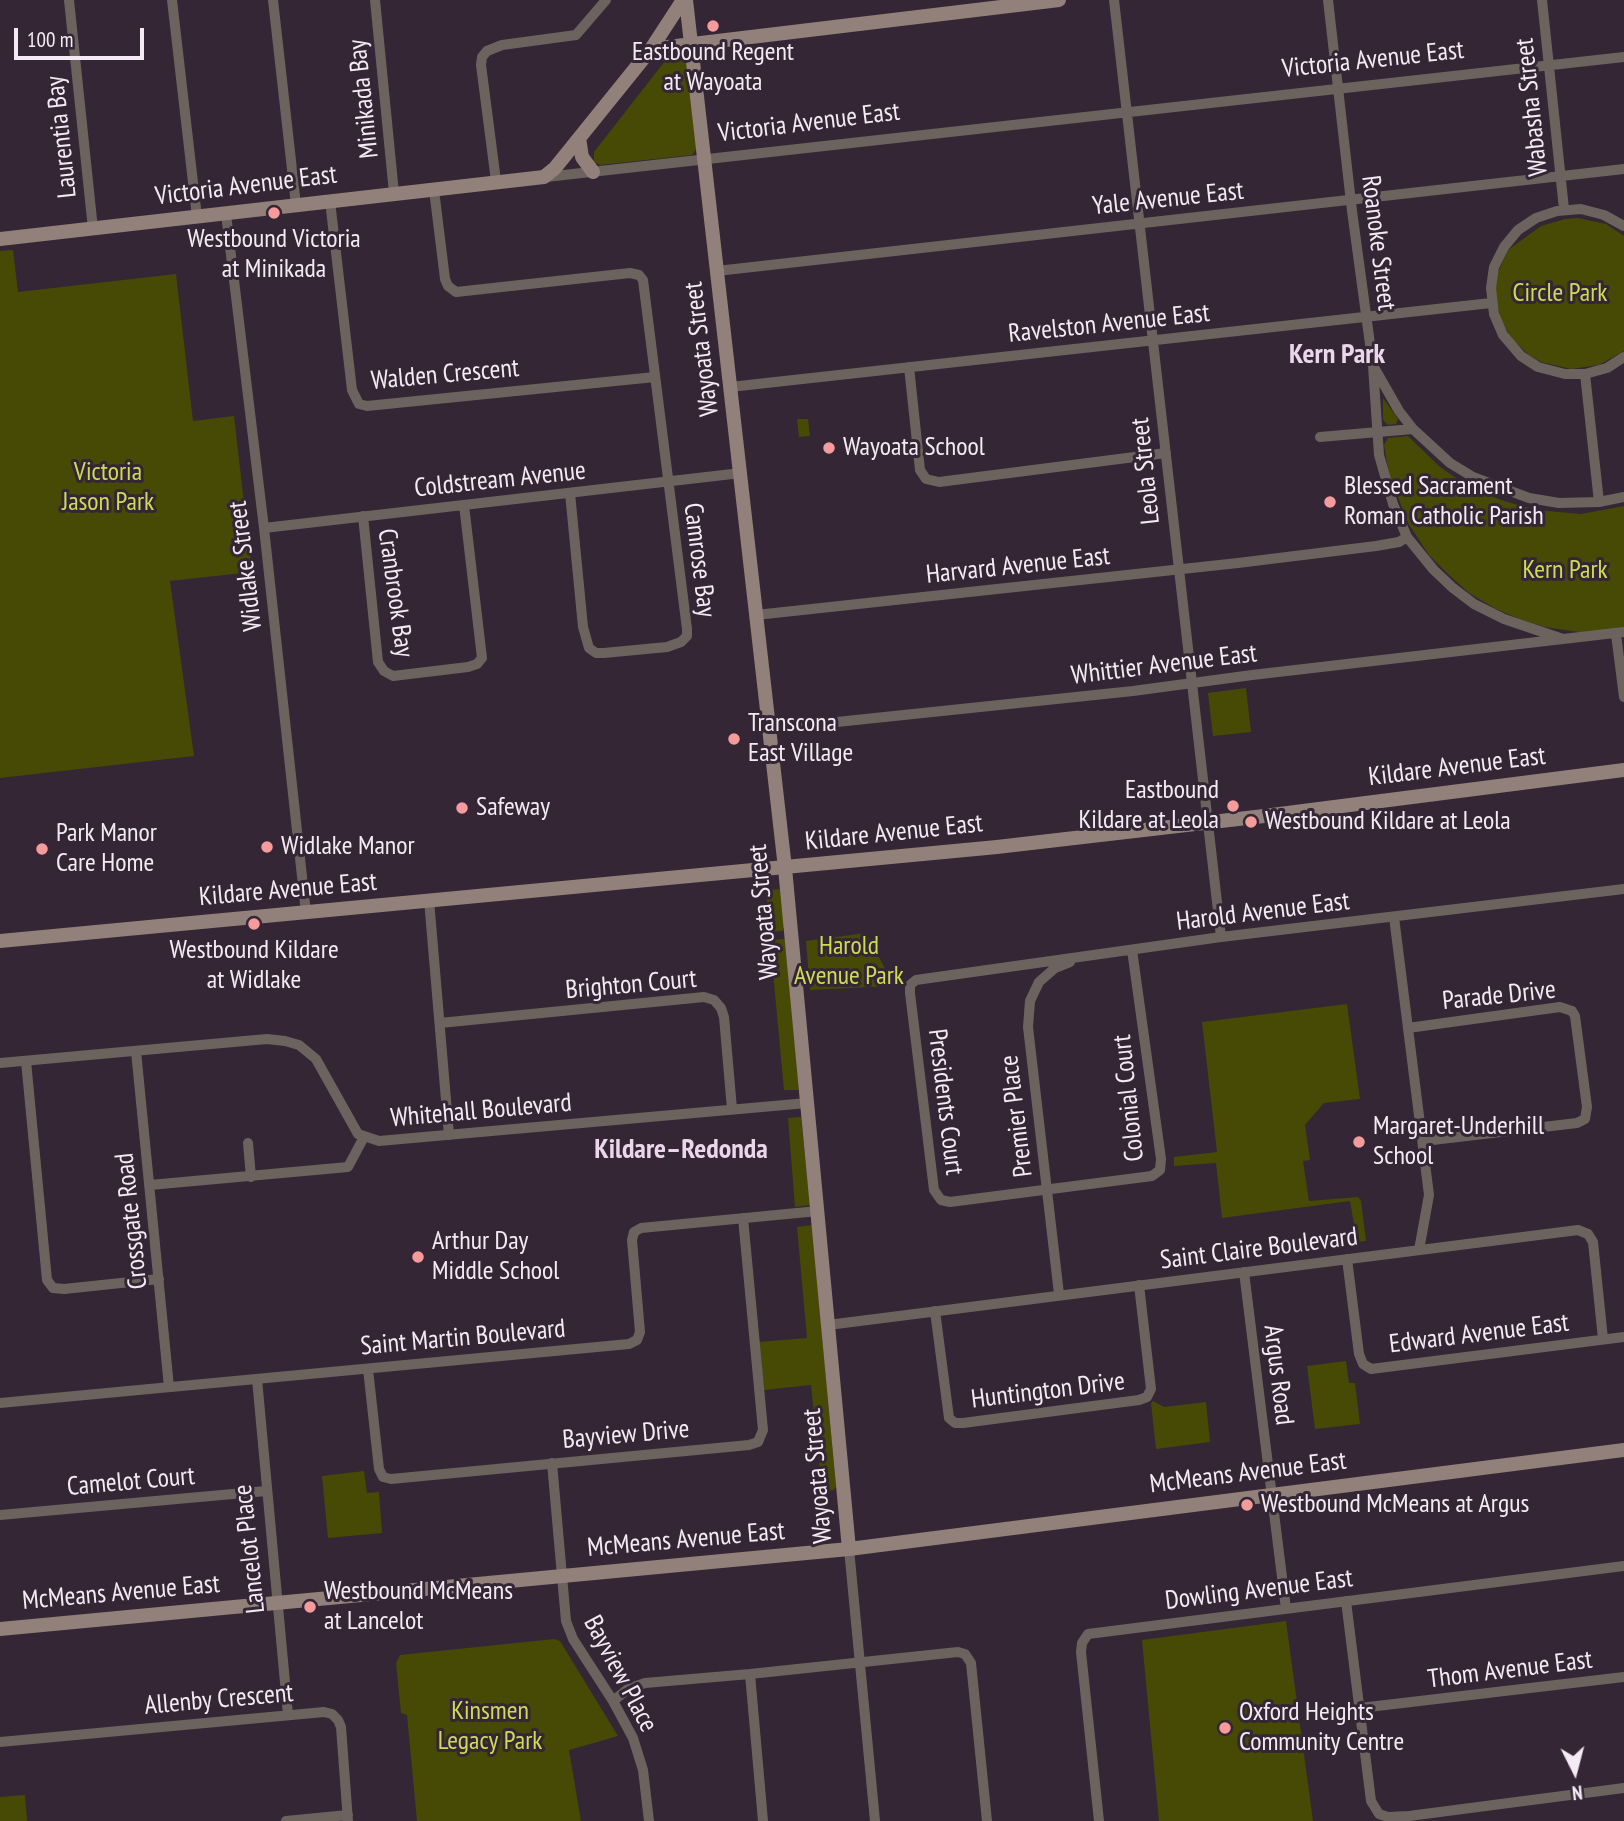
<!DOCTYPE html>
<html>
<head>
<meta charset="utf-8">
<style>
	body { margin:0 }
	#map { position:relative; width:1624px; height:1821px; overflow:hidden; background:#342635; font-family:"PT Sans Narrow",sans-serif }
	canvas { display:block }
	.north { position:absolute; left:1540px; top:1737px; width:70px; height:70px; -webkit-text-stroke:5px #342635; paint-order:stroke; rotate:174deg; font-size:19px; font-weight:700; line-height:28px; text-align:center; color:#f4eaf4 }
	.north::after { content:''; display:block; margin:auto; width:24px; height:32px; background:#f4eaf4; clip-path:polygon(50% 0,100% 100%,50% 72%,0 100%) }
	.scale { position:absolute; left:14px; top:28px; width:130px; height:32px; box-sizing:border-box; border:4px solid #f4eaf4; border-top:0; padding-left:9px; font-size:21px; line-height:24px; white-space:nowrap; color:#f4eaf4; -webkit-text-stroke:5px #342635; paint-order:stroke }
</style>
</head>
<body>
<div id="map">
<canvas width="1624" height="1821"></canvas>
<div class="north">N</div>
<div class="scale">100 m</div>
</div>
<script>
const context = document.querySelector('canvas').getContext('2d');
context.lineJoin = 'round';
function fill(path, color) { context.fillStyle = color; context.fill(path, 'evenodd'); }
const shape = rows => new Path2D(rows.map(r => 'M' + r).join(''));
function strokePath(path, color, width, dash) { context.strokeStyle = color; context.lineWidth = width; context.lineCap = dash ? 'butt' : 'round'; context.setLineDash(dash || []); context.stroke(path); }
function label(font, color, halo, rows, align = 'center') {
  context.font = font + ' "PT Sans Narrow",sans-serif'; context.lineWidth = 6; context.setLineDash([]); context.textBaseline = 'middle'; context.strokeStyle = halo; context.fillStyle = color; for (const [text, x, y, turn = 0] of rows) {
    context.save(); context.translate(x, y); context.rotate((+turn || 0) * Math.PI / 180); context.textAlign = isNaN(turn) ? turn : align; if (halo) context.strokeText(text, 0, 0); context.fillText(text, 0, 0); context.restore();
  }
}
fill(shape([
	[687,59,698,147,692,155,600,165,594,162,594,152,665,61],
	[1578,218,1606,224,1624,236,1624,351,1599,365,1571,369,1541,362,1529,355,1511,338,1500,317,1496,296,1496,285,1498,272,1508,250,1541,226,1565,219],
	[13,250,18,292,176,274,193,421,234,416,252,572,170,581,194,756,0,778,0,251],
	[1383,398,1398,419,1396,424,1388,425,1383,420],
	[797,419,808,419,810,436,799,437],
	[1408,436,1439,466,1467,486,1501,500,1536,510,1581,514,1624,506,1624,628,1585,633,1545,627,1522,620,1496,609,1469,593,1448,574,1429,555,1408,523,1389,474,1384,445,1388,438],
	[1246,688,1251,732,1213,736,1208,693],
	[781,889,784,927,782,931,770,932,766,890],
	[866,933,889,976,892,986,810,990,806,941],
	[785,939,799,1090,784,1090,770,940],
	[1347,1004,1360,1099,1324,1103,1305,1125,1310,1160,1303,1161,1309,1201,1358,1197,1361,1201,1366,1241,1357,1242,1350,1201,1222,1218,1216,1163,1174,1166,1174,1157,1217,1152,1202,1022],
	[801,1117,810,1205,795,1207,788,1118],
	[812,1225,836,1487,833,1490,822,1492,811,1385,764,1390,759,1342,807,1338,797,1227],
	[1346,1361,1349,1383,1355,1383,1360,1424,1315,1429,1307,1366],
	[1153,1401,1164,1407,1206,1402,1210,1442,1156,1449,1151,1403],
	[364,1471,367,1493,379,1492,382,1533,328,1538,322,1476],
	[1286,1621,1313,1821,1159,1821,1142,1640],
	[554,1639,560,1641,618,1736,569,1750,581,1821,417,1821,407,1715,401,1713,396,1663,400,1655],
	[25,1795,27,1821,0,1821,0,1797]
]), '#464a05');
strokePath(shape([
	[69,0,93,229],
	[172,0,197,217],
	[273,0,296,205],
	[375,0,394,193],
	[1114,0,1221,937],
	[1328,0,1352,211,1373,366,1379,455,1393,504,1407,537,1433,569,1453,588,1474,604,1504,619,1563,639,1624,632],
	[1542,0,1564,209],
	[546,177,1624,57],
	[496,181,481,65,482,57,487,51,502,45,576,35,606,0],
	[434,190,445,279,448,286,456,292,630,273,639,275,643,280,687,629,687,636,681,642,667,647,604,653,596,653,589,648,583,627,570,493],
	[330,201,352,390,359,404,367,406,655,377],
	[226,214,264,528,306,913],
	[1624,226,1604,215,1581,209,1557,211,1536,218,1518,230,1504,247,1494,267,1491,288,1494,314,1503,335,1521,356,1538,367,1565,374,1585,374,1607,368,1624,357],
	[717,271,1624,169],
	[909,367,920,470,926,479,939,482,1166,453],
	[1375,369,1399,411,1413,429,1450,463,1473,477,1529,498,1559,503,1599,502,1624,497],
	[1585,374,1599,502],
	[730,387,1491,303],
	[1320,437,1413,429],
	[363,516,378,662,384,671,393,676,468,667,477,664,482,658,464,505],
	[264,528,741,473],
	[756,615,1238,563,1376,546,1399,542,1407,537],
	[1616,634,1624,697],
	[770,729,1133,691,1252,675,1563,639],
	[429,900,449,1135],
	[1394,917,1429,1195,1419,1250],
	[1132,950,1161,1159,1160,1170,1152,1176,950,1202,941,1200,934,1190,910,993,910,985,916,980,1221,937,1624,889],
	[440,1023,704,997,714,1000,721,1008,724,1017,732,1109],
	[1408,1028,1560,1007,1572,1011,1575,1016,1587,1107,1585,1119,1577,1123,1424,1141],
	[136,1051,169,1387],
	[26,1061,47,1280,53,1288,64,1289,159,1279],
	[0,1063,267,1039,285,1041,299,1045,316,1059,358,1134,379,1141,807,1103],
	[248,1143,251,1177],
	[150,1185,348,1167,364,1137],
	[1347,1259,1359,1354,1363,1364,1371,1369,1624,1337],
	[1244,1272,1286,1609],
	[1059,1294,1028,1027,1030,1001,1039,982,1055,968,1070,962],
	[935,1311,949,1418,955,1423,963,1423,1139,1400,1147,1397,1151,1389,1139,1285],
	[828,1325,1578,1230,1588,1234,1593,1242,1603,1339],
	[368,1369,379,1469,383,1477,391,1479,749,1445,758,1442,763,1430,743,1218],
	[257,1379,288,1715],
	[0,1403,629,1344,637,1340,640,1332,632,1240,634,1232,641,1228,818,1211],
	[552,1463,566,1621,573,1639,613,1701,633,1738,643,1770,649,1821],
	[0,1515,266,1491],
	[849,1549,875,1821],
	[1346,1601,1371,1801,1379,1814,1388,1817,1409,1816,1624,1788],
	[750,1674,763,1821],
	[613,1701,628,1689,645,1683,750,1674,958,1652,965,1654,971,1663,987,1821],
	[1360,1708,1624,1677],
	[0,1742,324,1712,332,1714,338,1720,341,1727,348,1821],
	[286,1821,348,1815],
	[1099,1821,1081,1652,1082,1643,1088,1634,1624,1566]
]), '#6d635e', 10);
strokePath(shape([
	[686,0,785,868,849,1549],
	[651,49,1059,0],
	[579,138,582,157,593,172],
	[0,239,544,177,555,168,651,49,683,0],
	[0,941,997,847,1264,816,1624,770],
	[0,1629,849,1549,1624,1450]
]), '#92817a', 14);
for (const [x, y, r, color] of [
	[713,26,7,"#f59b9c"],
	[274,213,7,"#f59b9c"],
	[829,448,7,"#f59b9c"],
	[1330,502,7,"#f59b9c"],
	[734,739,7,"#f59b9c"],
	[1233,806,7,"#f59b9c"],
	[462,808,7,"#f59b9c"],
	[1251,822,7,"#f59b9c"],
	[267,847,7,"#f59b9c"],
	[42,849,7,"#f59b9c"],
	[254,924,7,"#f59b9c"],
	[1359,1142,7,"#f59b9c"],
	[418,1257,7,"#f59b9c"],
	[1247,1505,7,"#f59b9c"],
	[310,1607,7,"#f59b9c"],
	[1225,1728,7,"#f59b9c"]
]) { const dot = new Path2D(); dot.arc(x, y, r, 0, 2 * Math.PI); context.fillStyle = color; context.fill(dot); strokePath(dot, '#342635', 2.5); }
label('26px', '#f4eaf4', '#342635', [
	["Eastbound Regent",713,53,"center"],
	["at Wayoata",713,83,"center"],
	["Westbound Victoria",274,240,"center"],
	["at Minikada",274,270,"center"],
	["Wayoata School",843,448],
	["Blessed Sacrament",1344,487],
	["Roman Catholic Parish",1344,517],
	["Transcona",748,724],
	["East Village",748,754],
	["Eastbound",1219,791,"right"],
	["Kildare at Leola",1219,821,"right"],
	["Safeway",476,808],
	["Westbound Kildare at Leola",1265,822],
	["Park Manor",56,834],
	["Care Home",56,864],
	["Widlake Manor",281,847],
	["Westbound Kildare",254,951,"center"],
	["at Widlake",254,981,"center"],
	["Margaret-Underhill",1373,1127],
	["School",1373,1157],
	["Arthur Day",432,1242],
	["Middle School",432,1272],
	["Westbound McMeans at Argus",1261,1505],
	["Westbound McMeans",324,1592],
	["at Lancelot",324,1622],
	["Oxford Heights",1239,1713],
	["Community Centre",1239,1743]
], 'left');
label('26px', '#f4eaf4', '#342635', [
	["Victoria Avenue East",1373,60,-6],
	["Minikada Bay",364,99,-96],
	["Wabasha Street",1532,107,-96],
	["Victoria Avenue East",809,123,-7],
	["Laurentia Bay",62,137,-96],
	["Victoria Avenue East",246,186,-7],
	["Yale Avenue East",1168,199,-6],
	["Roanoke Street",1378,243,83],
	["Ravelston Avenue East",1109,324,-6],
	["Wayoata Street",702,349,-97],
	["Walden Crescent",445,375,-5],
	["Leola Street",1146,471,-96],
	["Coldstream Avenue",500,480,-6],
	["Camrose Bay",699,560,83],
	["Widlake Street",246,566,-97],
	["Harvard Avenue East",1018,566,-6],
	["Cranbrook Bay",395,593,82],
	["Whittier Avenue East",1164,665,-7],
	["Kildare Avenue East",1457,767,-7],
	["Kildare Avenue East",894,833,-6],
	["Kildare Avenue East",288,890,-5],
	["Wayoata Street",764,912,-95],
	["Harold Avenue East",1263,912,-7],
	["Brighton Court",631,985,-5],
	["Parade Drive",1499,996,-6],
	["Colonial Court",1129,1098,-96],
	["Presidents Court",945,1102,83],
	["Whitehall Boulevard",481,1111,-5],
	["Premier Place",1017,1116,-97],
	["Crossgate Road",132,1221,-96],
	["Saint Claire Boulevard",1259,1249,-7],
	["Edward Avenue East",1479,1334,-7],
	["Saint Martin Boulevard",463,1338,-5],
	["Argus Road",1278,1375,83],
	["Huntington Drive",1048,1391,-7],
	["Bayview Drive",626,1435,-5],
	["McMeans Avenue East",1248,1473,-7],
	["Wayoata Street",818,1476,-95],
	["Camelot Court",131,1482,-5],
	["McMeans Avenue East",686,1540,-5],
	["Lancelot Place",250,1549,-96],
	["Dowling Avenue East",1259,1590,-7],
	["McMeans Avenue East",121,1593,-5],
	["Thom Avenue East",1510,1670,-7],
	["Bayview Place",620,1674,62],
	["Allenby Crescent",219,1700,-5]
]);
label('26px', '#d0db55', '#342635', [
	["Circle Park",1560,294],
	["Victoria",108,473],
	["Jason Park",108,503],
	["Kern Park",1565,571],
	["Harold",849,947],
	["Avenue Park",849,977],
	["Kinsmen",490,1712],
	["Legacy Park",490,1742]
]);
label('bold 28px', '#ead7eb', '#342635', [
	["Kern Park",1337,355],
	["Kildare–Redonda",681,1150]
]);
</script>
</body>
</html>
